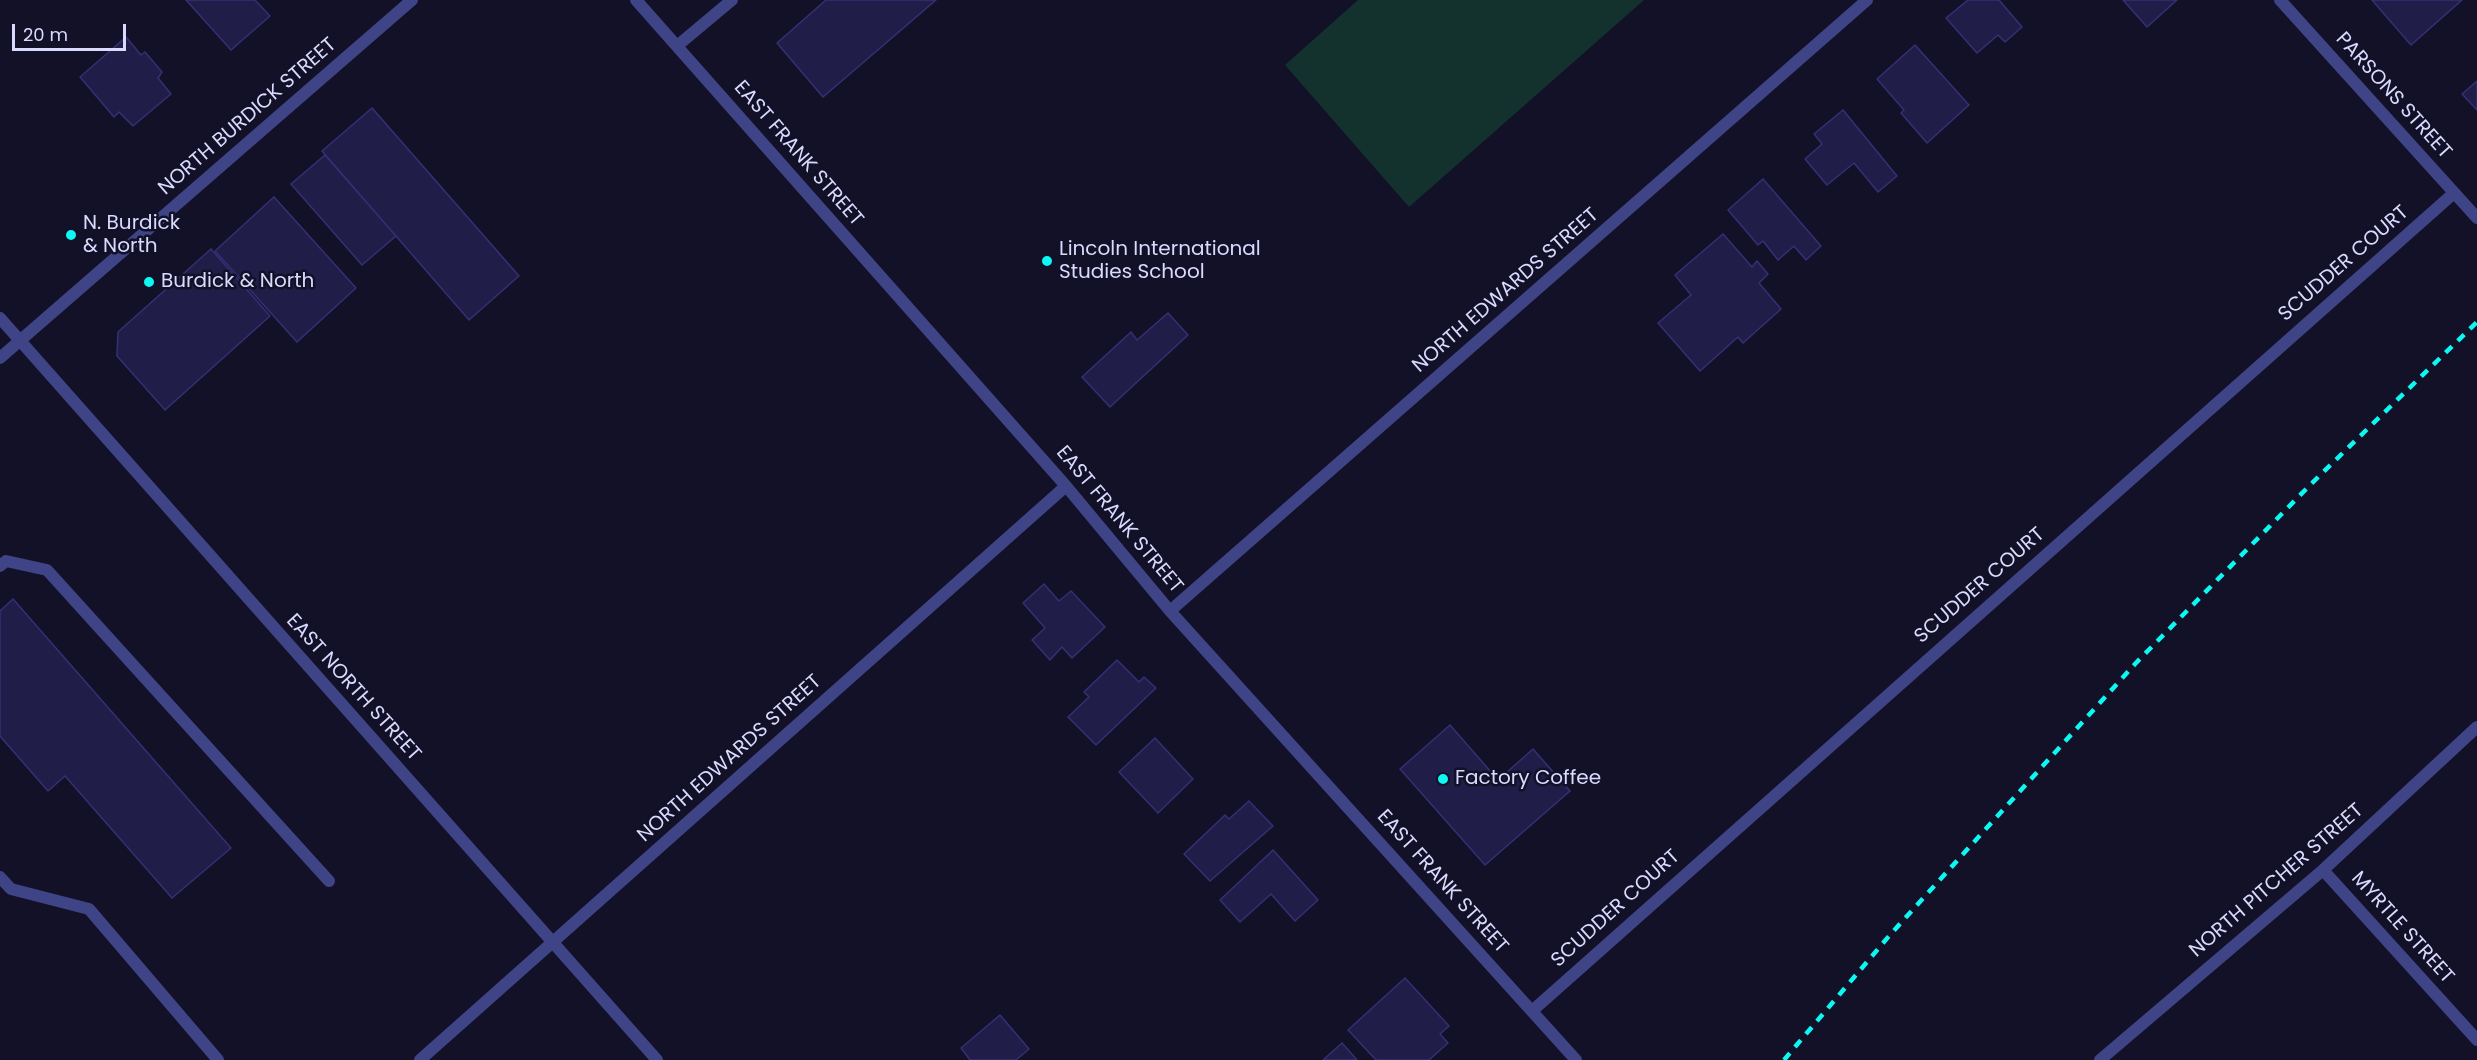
<!DOCTYPE html>
<html>
<head>
<meta charset="utf-8">
<style>
	body { margin:0 }
	#map { position:relative; width:2477px; height:1060px; overflow:hidden; background:#121128; font-family:Poppins,sans-serif }
	canvas { display:block }
	.scale { position:absolute; left:12px; top:24px; width:114px; height:27px; box-sizing:border-box; border:3px solid #d9dafe; border-top:0; padding-left:8px; font-size:18px; line-height:21px; white-space:nowrap; color:#d9dafe; -webkit-text-stroke:4px #121128; paint-order:stroke }
</style>
</head>
<body>
<div id="map">
<canvas width="2477" height="1060"></canvas>
<div class="scale">20 m</div>
</div>
<script>
const context = document.querySelector('canvas').getContext('2d');
context.lineJoin = 'round';
function fill(path, color) { context.fillStyle = color; context.fill(path, 'evenodd'); }
const shape = rows => new Path2D(rows.map(r => 'M' + r).join(''));
function strokePath(path, color, width, dash) { context.strokeStyle = color; context.lineWidth = width; context.lineCap = dash ? 'butt' : 'round'; context.setLineDash(dash || []); context.stroke(path); }
function label(font, color, halo, rows, align = 'center') {
  context.font = font + ' Poppins,sans-serif'; context.lineWidth = 5; context.setLineDash([]); context.textBaseline = 'middle'; context.strokeStyle = halo; context.fillStyle = color; for (const [text, x, y, turn = 0] of rows) {
    context.save(); context.translate(x, y); context.rotate((+turn || 0) * Math.PI / 180); context.textAlign = isNaN(turn) ? turn : align; if (halo) context.strokeText(text, 0, 0); context.fillText(text, 0, 0); context.restore();
  }
}
fill(shape([
	[1358,0,1644,0,1409,207,1285,65]
]), '#14322d');
const building = shape([
	[186,0,255,0,270,16,231,50,186,0],
	[826,0,936,0,823,97,777,43,826,0],
	[1968,0,1999,0,2022,27,2005,42,1998,35,1977,53,1946,18,1968,0],
	[2123,0,2177,0,2147,27,2123,0],
	[2372,0,2462,0,2411,45,2372,0],
	[126,37,141,55,145,52,162,72,158,78,171,94,133,126,119,112,114,117,80,77,126,37],
	[1915,45,1969,105,1927,143,1901,113,1904,110,1877,79,1915,45],
	[2477,81,2477,110,2462,94,2477,81],
	[372,108,519,276,469,320,322,151,372,108],
	[1843,110,1897,176,1878,192,1854,163,1827,185,1805,159,1822,144,1814,134,1843,110],
	[325,155,396,236,362,265,291,184,325,155],
	[1763,179,1821,246,1806,260,1794,246,1778,260,1763,241,1758,245,1728,210,1763,179],
	[274,197,356,288,297,342,215,251,274,197],
	[1723,234,1752,267,1757,261,1768,274,1759,283,1781,309,1743,343,1738,337,1700,371,1658,323,1691,295,1675,275,1723,234],
	[211,249,270,316,165,410,117,356,118,332,211,249],
	[1168,313,1188,335,1110,407,1082,377,1131,332,1137,340,1168,313],
	[1044,584,1059,601,1071,591,1105,627,1072,658,1062,647,1050,660,1032,640,1045,628,1023,603,1044,584],
	[13,599,231,848,172,898,65,776,48,791,0,736,0,611,13,599],
	[1117,660,1139,682,1144,677,1156,688,1096,745,1068,717,1089,697,1084,692,1117,660],
	[1450,725,1498,780,1533,749,1570,791,1485,865,1400,769,1450,725],
	[1155,738,1193,779,1158,813,1119,772,1155,738],
	[1249,801,1273,826,1210,881,1184,854,1225,815,1229,819,1249,801],
	[1273,850,1318,900,1295,921,1271,894,1240,922,1220,900,1273,850],
	[1405,978,1449,1026,1440,1034,1448,1043,1429,1060,1376,1060,1348,1030,1405,978],
	[1000,1015,1029,1049,1016,1060,970,1060,961,1048,1000,1015],
	[1342,1043,1357,1060,1323,1060,1342,1043]
]);
fill(building, '#211d49');
strokePath(building, '#353074', 1.5);
strokePath(shape([
	[677,46,732,0],
	[0,566,6,561,47,570,329,881],
	[0,877,11,889,89,909,218,1060]
]), '#3e4486', 12);
strokePath(shape([
	[636,0,1066,486,1170,611,1576,1060],
	[2280,0,2477,218],
	[0,318,657,1060],
	[0,358,412,0],
	[1170,611,1867,0],
	[2323,870,2477,1040],
	[1532,1011,2454,193],
	[420,1060,1066,486],
	[2100,1060,2323,870,2477,727]
]), '#3e4486', 12);
strokePath(shape([
	[1784,1060,1889,936,2135,664,2311,484,2477,322]
]), '#0cf8f3', 4.5, [9, 8]);
for (const [x, y, r, color] of [
	[71,235,6,"#0cf8f3"],
	[1047,261,6,"#0cf8f3"],
	[149,282,6,"#0cf8f3"],
	[1443,779,6,"#0cf8f3"]
]) { const dot = new Path2D(); dot.arc(x, y, r, 0, 2 * Math.PI); context.fillStyle = color; context.fill(dot); strokePath(dot, '#121128', 2); }
label('20px', '#d9dafe', '#121128', [
	["PARSONS STREET",2393,96,48],
	["NORTH BURDICK STREET",248,117,-41],
	["EAST FRANK STREET",798,154,49],
	["SCUDDER COURT",2344,264,-41],
	["NORTH EDWARDS STREET",1506,291,-41],
	["EAST FRANK STREET",1119,520,50],
	["SCUDDER COURT",1980,586,-41],
	["EAST NORTH STREET",353,688,48],
	["NORTH EDWARDS STREET",730,759,-42],
	["NORTH PITCHER STREET",2277,881,-41],
	["EAST FRANK STREET",1442,882,48],
	["SCUDDER COURT",1616,909,-42],
	["MYRTLE STREET",2402,928,48]
]);
label('20px', '#d9dafe', '#121128', [
	["N. Burdick",83,224],
	["& North",83,247],
	["Lincoln International",1059,250],
	["Studies School",1059,273],
	["Burdick & North",161,282],
	["Factory Coffee",1455,779]
], 'left');
</script>
</body>
</html>
